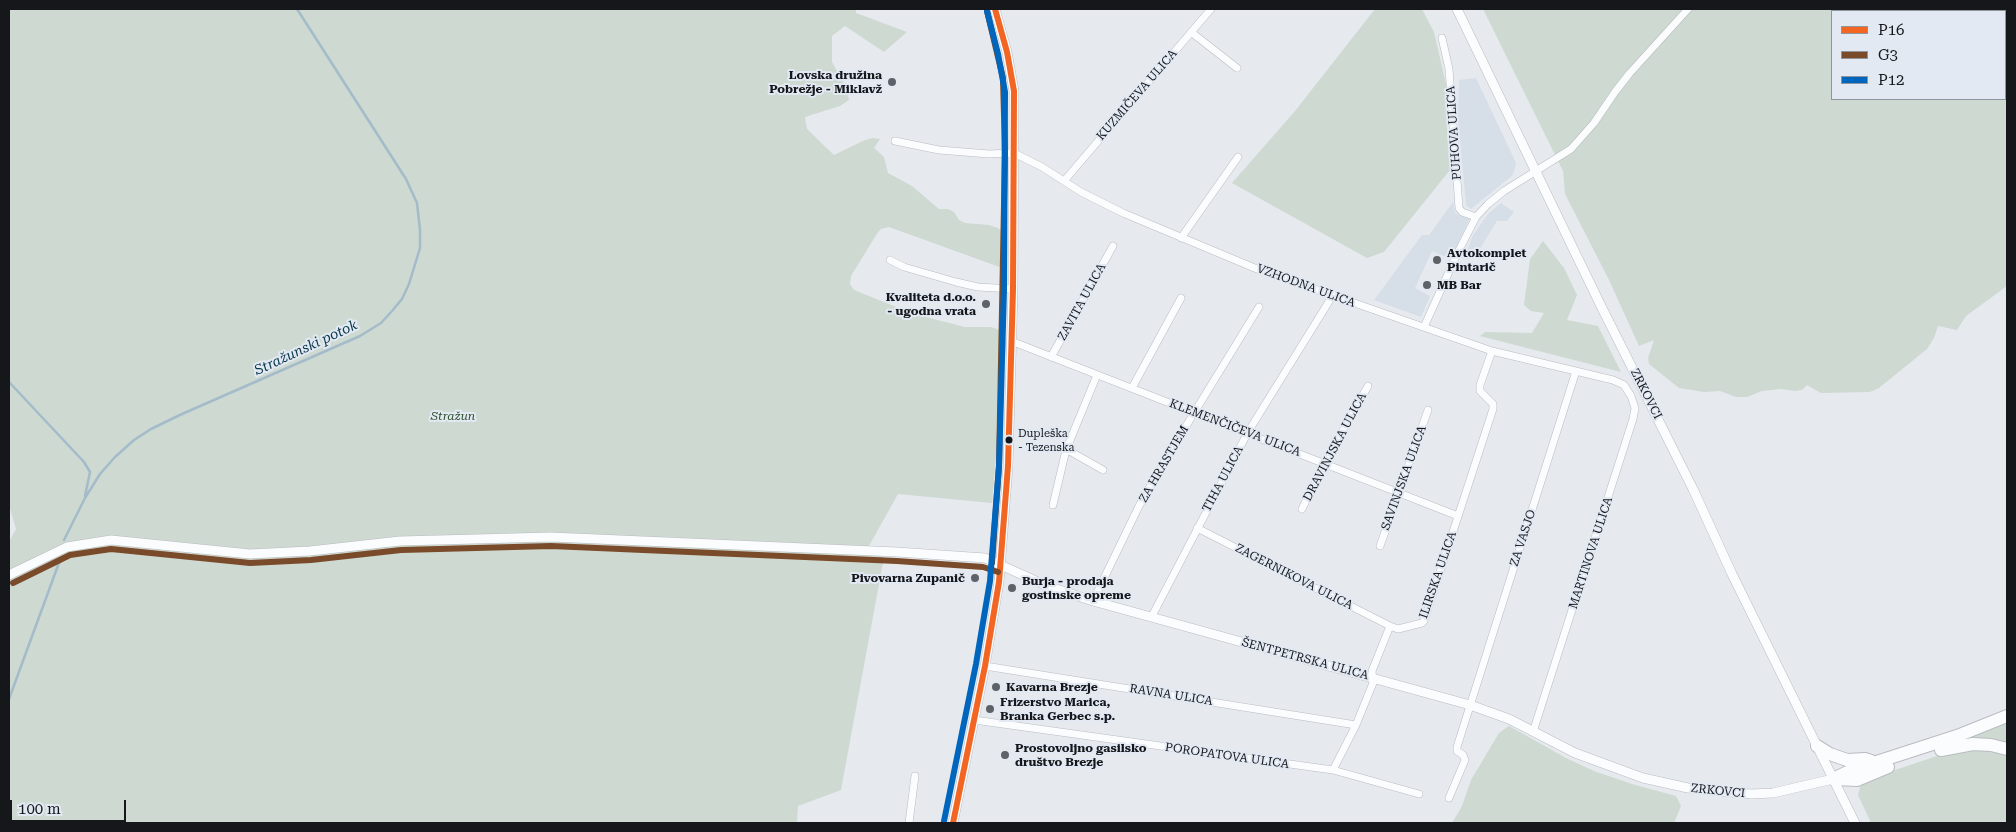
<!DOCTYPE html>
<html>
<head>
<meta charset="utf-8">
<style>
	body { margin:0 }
	#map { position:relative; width:2016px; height:832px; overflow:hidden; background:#e6eaef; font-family:"Roboto Serif",serif }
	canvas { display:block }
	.frame { position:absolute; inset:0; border:10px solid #15171b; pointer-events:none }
	.legend { position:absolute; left:1831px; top:10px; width:175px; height:90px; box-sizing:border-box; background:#e2e9f3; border:1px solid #90959d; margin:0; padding:6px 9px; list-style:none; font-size:15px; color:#15171b }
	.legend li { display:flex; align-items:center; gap:10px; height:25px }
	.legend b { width:25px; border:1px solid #90959d }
	.scale { position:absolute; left:10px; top:800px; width:116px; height:22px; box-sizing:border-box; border:2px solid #15171b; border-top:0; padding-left:6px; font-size:15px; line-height:18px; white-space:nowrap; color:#15171b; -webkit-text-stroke:4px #e2e9f3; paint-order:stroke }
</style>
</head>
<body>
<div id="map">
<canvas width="2016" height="832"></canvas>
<div class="frame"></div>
<ul class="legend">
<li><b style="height:6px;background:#f26522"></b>P16</li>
<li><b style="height:6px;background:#7a4b2a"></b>G3</li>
<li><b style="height:6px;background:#0065bd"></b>P12</li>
</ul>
<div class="scale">100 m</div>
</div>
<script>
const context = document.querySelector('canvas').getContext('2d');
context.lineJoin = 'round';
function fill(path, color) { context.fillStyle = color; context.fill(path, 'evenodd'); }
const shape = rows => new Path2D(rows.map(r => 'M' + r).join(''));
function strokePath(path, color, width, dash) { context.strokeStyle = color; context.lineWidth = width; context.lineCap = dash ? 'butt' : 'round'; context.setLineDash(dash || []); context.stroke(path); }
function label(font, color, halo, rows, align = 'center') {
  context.font = font + ' "Roboto Serif",serif'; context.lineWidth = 4; context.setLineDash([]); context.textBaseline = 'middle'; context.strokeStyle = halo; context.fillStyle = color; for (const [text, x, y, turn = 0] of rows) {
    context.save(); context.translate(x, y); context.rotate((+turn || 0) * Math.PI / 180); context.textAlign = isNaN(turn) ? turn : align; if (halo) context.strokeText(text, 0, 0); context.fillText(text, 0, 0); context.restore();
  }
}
fill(shape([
	[1476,78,1516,163,1513,175,1471,209,1466,205,1463,173,1458,117,1459,80],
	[1453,202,1455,212,1458,215,1470,218,1451,259,1432,251,1415,288,1430,296,1421,317,1374,300,1422,235,1429,235],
	[1501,203,1514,212,1507,221,1497,221,1476,255,1467,251,1473,235,1488,214]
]), '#d6dee8');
fill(shape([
	[9,9,856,9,856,13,907,32,884,52,845,26,832,36,832,62,847,89,849,100,840,106,805,117,807,129,834,155,865,140,873,138,880,139,874,148,884,157,888,173,912,186,939,209,948,209,954,212,959,220,965,223,989,225,998,228,1004,233,1007,242,1005,269,889,227,881,229,878,232,851,276,850,284,854,290,914,314,965,327,991,327,997,329,1003,332,1006,343,992,503,898,494,865,553,884,557,841,790,798,806,797,823,9,823,9,542,16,529,9,505],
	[1375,9,1422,9,1434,32,1448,93,1446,115,1450,170,1384,252,1367,258,1232,183,1295,111],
	[1483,9,2007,9,2007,286,1966,316,1957,330,1938,326,1934,338,1927,349,1879,388,1870,392,1821,393,1807,385,1802,390,1795,391,1781,389,1762,391,1747,397,1736,397,1720,391,1704,392,1679,388,1649,364,1648,358,1654,340,1639,346,1609,280,1565,194,1563,171],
	[1832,11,2005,11,2005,99,1832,99],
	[1543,241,1564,268,1577,295,1567,320,1598,326,1621,372,1480,336,1485,332,1532,333,1544,313,1531,311,1524,305,1530,259],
	[2007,722,2007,742,1983,738,1963,740],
	[1509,726,1566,758,1594,771,1632,784,1676,796,1681,806,1674,823,1452,823,1462,806,1471,780,1499,733],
	[1973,747,2007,754,2007,823,1871,823,1858,795,1861,784,1865,780,1952,751]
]), '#ced9d1');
strokePath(shape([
	[9,382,84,462,90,472,85,496],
	[64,540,85,498,100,474,115,457,134,440,151,429,182,414,360,336,381,323,392,311,402,299,409,284,420,248,420,230,417,203,406,179,297,9],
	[9,699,60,560]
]), '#a4bcc9', 2.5);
const minor = shape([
	[1191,32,1237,68],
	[1442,38,1449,69,1459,208,1462,212,1476,217],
	[895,141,939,150,989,154,1014,153,1042,167,1081,192,1123,213,1257,269,1492,351,1613,380,1624,385,1631,396,1635,408,1633,419,1533,732],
	[1064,181,1211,9],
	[1181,238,1238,157],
	[890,260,904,267,956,282,978,287,1013,289],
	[1424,327,1457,254,1476,217,1488,204,1504,191,1571,149,1594,123,1615,92,1629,74,1688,9],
	[1011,341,1458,516],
	[1051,357,1113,246],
	[1132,388,1181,298],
	[1066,449,1103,470],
	[1053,505,1066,450,1097,375],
	[1302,509,1324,464,1368,386],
	[1197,528,1390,626,1398,629,1422,623,1424,621,1493,409,1493,404,1480,391,1480,385,1492,351],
	[1380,546,1428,410],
	[1093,601,1139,506,1164,462,1259,307],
	[1152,616,1248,432,1333,295],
	[985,666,1356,725],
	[974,720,1333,770,1419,794],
	[1333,770,1356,725,1373,683,1372,671,1390,626],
	[1449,798,1465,760,1463,755,1457,751,1457,747,1576,371],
	[909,823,915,776]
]);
const tertiary = shape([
	[1457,9,1601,306,1693,489,1732,574,1855,823],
	[9,575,67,547,111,540,250,554,310,551,400,541,551,537,897,552,985,558,1047,586,1093,601,1470,705,1509,719,1575,753,1643,778,1688,788,1751,794,1773,793,1833,779],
	[953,823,985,666,999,582,1008,466,1013,289,1014,91,1007,52,995,9]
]);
const motorway = shape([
	[1817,746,1830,754,1847,760,1865,759,1871,761],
	[1941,750,1973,744,1991,745,2007,749],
	[1833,779,1852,770,1957,736,2007,716],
	[1836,779,1857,780,1888,767]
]);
strokePath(minor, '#b9bcc0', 8);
strokePath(tertiary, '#b9bcc0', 10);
strokePath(motorway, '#b9bcc0', 14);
strokePath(minor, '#fbfcfd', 7);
strokePath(tertiary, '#fbfcfd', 9);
strokePath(motorway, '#fbfcfd', 12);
strokePath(shape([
	[953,823,985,666,999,582,1008,466,1013,289,1014,91,1007,52,995,9]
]), '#f26522', 6);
strokePath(shape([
	[987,11,1003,78,1005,153,999,466,992,563],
	[13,583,70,555,111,549,250,563,311,560,401,550,551,546,897,561,983,567,998,572]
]), '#7a4b2a', 6);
strokePath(shape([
	[944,821,976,664,990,581,999,466,1004,289,1005,92,998,54,987,11]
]), '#0065bd', 6);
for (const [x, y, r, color] of [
	[892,82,5,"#5e6165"],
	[1437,260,5,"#5e6165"],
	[1427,285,5,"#5e6165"],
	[986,304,5,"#5e6165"],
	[1009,440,4.5,"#15171b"],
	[975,578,5,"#5e6165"],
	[1012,588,5,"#5e6165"],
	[996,687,5,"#5e6165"],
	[990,709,5,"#5e6165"],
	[1005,755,5,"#5e6165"]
]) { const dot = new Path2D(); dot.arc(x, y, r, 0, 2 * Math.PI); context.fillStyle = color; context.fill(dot); strokePath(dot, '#e2e9f3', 2); }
label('11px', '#15171b', '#e2e9f3', [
	["Dupleška",1018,434],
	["- Tezenska",1018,448]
], 'left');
label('bold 12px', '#15171b', '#e2e9f3', [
	["Lovska družina",882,75,"right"],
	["Pobrežje - Miklavž",882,89,"right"],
	["Avtokomplet",1447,253],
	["Pintarič",1447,267],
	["MB Bar",1437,285],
	["Kvaliteta d.o.o.",976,297,"right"],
	["- ugodna vrata",976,311,"right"],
	["Pivovarna Zupanič",965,578,"right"],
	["Burja - prodaja",1022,581],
	["gostinske opreme",1022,595],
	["Kavarna Brezje",1006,687],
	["Frizerstvo Marica,",1000,702],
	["Branka Gerbec s.p.",1000,716],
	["Prostovoljno gasilsko",1015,748],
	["društvo Brezje",1015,762]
], 'left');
label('12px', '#15171b', '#e2e9f3', [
	["KUZMIČEVA ULICA",1137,95,-49],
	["PUHOVA ULICA",1454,133,-94],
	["VZHODNA ULICA",1306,286,20],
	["ZAVITA ULICA",1082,302,-61],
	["ZRKOVCI",1646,394,63],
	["KLEMENČIČEVA ULICA",1235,428,21],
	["DRAVINJSKA ULICA",1335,447,-62],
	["ZA HRASTJEM",1164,464,-60],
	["SAVINJSKA ULICA",1404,478,-70],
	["TIHA ULICA",1223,479,-62],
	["ZA VASJO",1523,538,-72],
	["MARTINOVA ULICA",1591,553,-72],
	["ILIRSKA ULICA",1438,575,-71],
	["ZAGERNIKOVA ULICA",1294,577,27],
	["ŠENTPETRSKA ULICA",1305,659,15],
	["RAVNA ULICA",1171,695,9],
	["POROPATOVA ULICA",1227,756,8],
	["ZRKOVCI",1718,791,6]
]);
label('italic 12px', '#2d512d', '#e2e9f3', [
	["Stražun",453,416]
]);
label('italic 14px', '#0b394c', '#e2e9f3', [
	["Stražunski potok",306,348,-25]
]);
</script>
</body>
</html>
